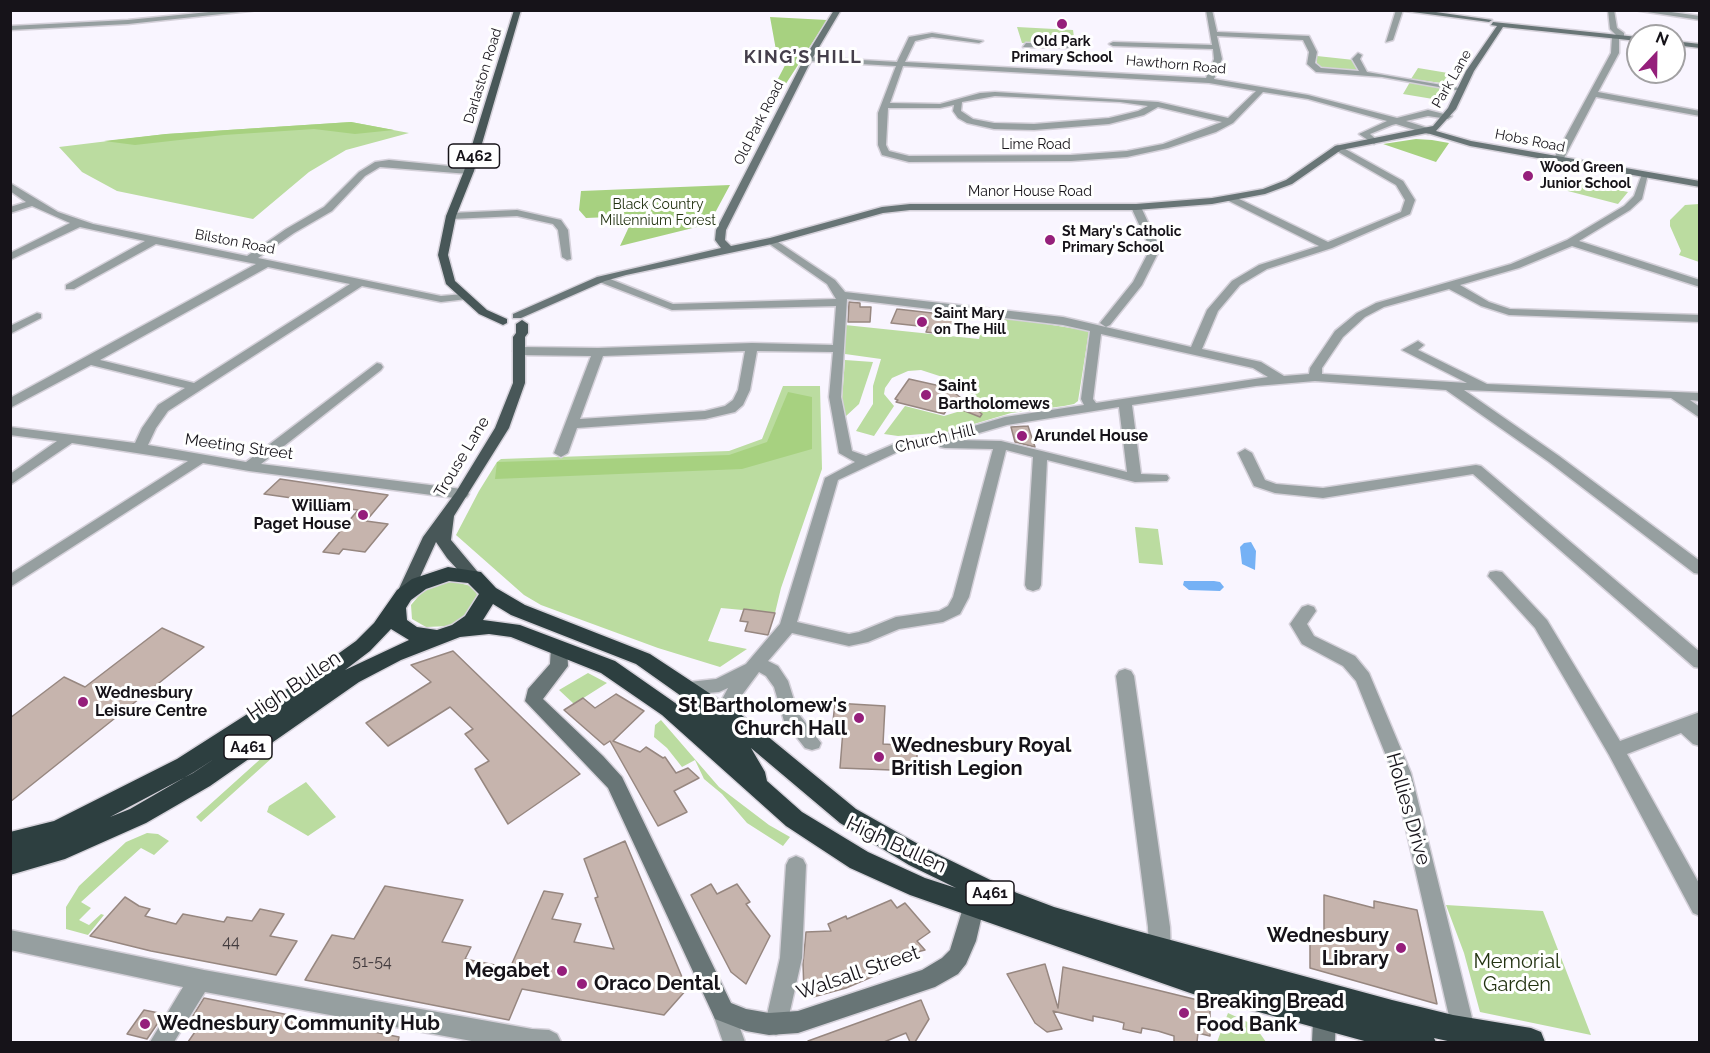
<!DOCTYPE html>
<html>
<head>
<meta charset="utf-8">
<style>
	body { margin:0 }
	#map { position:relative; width:1710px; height:1053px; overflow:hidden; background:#f9f5ff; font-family:Raleway,sans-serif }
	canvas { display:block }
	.frame { position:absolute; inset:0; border:12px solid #161319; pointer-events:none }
	.north { position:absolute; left:1626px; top:24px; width:60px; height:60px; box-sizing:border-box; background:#fff; border:2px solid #a2a1a3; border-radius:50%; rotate:22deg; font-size:16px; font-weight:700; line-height:24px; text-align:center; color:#161319 }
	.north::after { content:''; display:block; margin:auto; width:21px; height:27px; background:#951f7b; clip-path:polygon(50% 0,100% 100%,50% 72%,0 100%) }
</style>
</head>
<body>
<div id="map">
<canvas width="1710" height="1053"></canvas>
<div class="frame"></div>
<div class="north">N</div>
</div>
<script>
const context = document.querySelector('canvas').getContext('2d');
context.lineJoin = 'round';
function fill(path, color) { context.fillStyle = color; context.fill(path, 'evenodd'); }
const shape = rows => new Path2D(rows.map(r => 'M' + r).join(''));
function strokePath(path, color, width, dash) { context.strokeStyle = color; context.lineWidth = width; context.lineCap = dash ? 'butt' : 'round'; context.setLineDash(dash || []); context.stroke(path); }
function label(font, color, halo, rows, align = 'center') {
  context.font = font + ' Raleway,sans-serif'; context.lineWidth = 6; context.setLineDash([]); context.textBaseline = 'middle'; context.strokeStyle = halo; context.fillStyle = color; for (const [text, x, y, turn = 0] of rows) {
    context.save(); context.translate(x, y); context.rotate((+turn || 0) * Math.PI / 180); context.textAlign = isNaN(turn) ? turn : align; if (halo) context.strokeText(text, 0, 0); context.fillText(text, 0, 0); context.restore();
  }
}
fill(shape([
	[1017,27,1073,30,1075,45,1022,43],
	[1317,56,1354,60,1358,72,1322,69,1317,66],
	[1418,68,1454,74,1449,84,1411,79],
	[1410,82,1444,88,1449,90,1445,101,1403,94],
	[351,122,409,133,346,150,309,172,253,219,117,191,82,172,59,147,166,134],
	[1577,181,1628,192,1618,204,1564,190],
	[1699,204,1700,204,1699,262,1679,255,1681,251,1670,226,1670,220,1685,205],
	[985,314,1089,331,1078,401,1074,404,1064,406,1011,413,947,432,898,436,884,434,905,406,944,416,967,409,971,400,969,391,961,383,921,370,908,371,892,378,885,388,884,394,894,406,874,436,856,431,873,404,873,386,881,359,845,354,845,325,979,339],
	[845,360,873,362,859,404,845,417,842,399],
	[783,386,820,386,822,469,781,588,775,613,721,608,708,641,747,649,720,667,658,648,541,605,524,595,456,535,479,491,497,462,501,459,729,451,762,439],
	[1135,527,1158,529,1163,565,1139,563],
	[451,581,471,586,476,591,478,599,476,607,460,621,449,626,426,627,412,619,411,605,422,592,431,586],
	[588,673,607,683,574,704,559,690],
	[661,720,719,787,769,825,790,837,783,846,747,823,722,794,704,779,695,760,682,767,667,748,654,737,655,725],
	[266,754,273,757,201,822,196,817],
	[306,782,336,817,308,836,267,812,269,806],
	[147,833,158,834,169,841,154,855,141,848,81,902,91,908,79,920,89,925,101,914,104,915,88,935,66,929,66,907,79,886,126,842],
	[1446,905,1543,911,1591,1035,1480,1012,1464,953],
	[1228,1013,1254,1025,1266,1042,1217,1042]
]), '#bbdca0');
fill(shape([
	[770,17,827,20,778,96,769,96,793,50,776,50],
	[351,122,394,130,355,134,314,129,224,135,135,145,104,141,166,134],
	[1416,139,1432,140,1449,143,1436,162,1383,144],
	[730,185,709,224,620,246,634,216,586,218,579,210,581,191],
	[788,392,812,397,812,449,742,469,495,479,497,462,729,455,767,442]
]), '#a7d180');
fill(shape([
	[1251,542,1256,551,1255,570,1242,564,1240,547,1244,543],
	[1184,581,1214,581,1220,582,1224,587,1220,591,1189,590,1183,585]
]), '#75b1f5');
const building = shape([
	[849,302,860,303,860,307,871,307,870,322,848,322,849,302],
	[897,309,950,315,949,318,953,321,949,335,926,332,928,327,891,323,897,309],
	[909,379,958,390,956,394,982,414,980,417,950,405,944,414,896,402,898,400,895,399,909,379],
	[1028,426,1035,447,1015,442,1011,427,1028,426],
	[280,479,388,495,366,521,388,524,365,552,343,549,339,554,323,552,358,510,310,504,313,501,264,494,280,479],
	[744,609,775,613,768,635,745,631,748,622,740,621,744,609],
	[162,628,204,647,10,802,10,718,64,677,85,687,162,628],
	[453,651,580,774,508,824,475,769,489,761,465,734,473,729,450,707,388,746,366,723,431,682,411,665,453,651],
	[616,694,644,711,613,741,640,752,646,747,663,758,665,757,676,773,688,768,699,778,674,791,687,812,658,826,610,741,604,745,564,710,583,698,595,708,616,694],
	[835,703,885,706,883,744,917,746,917,771,840,768,843,730,832,730,835,703],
	[625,841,687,989,664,1015,522,989,509,1020,305,980,332,935,354,939,385,886,463,900,442,942,471,947,465,959,510,968,544,891,563,894,552,919,581,924,574,942,614,949,595,898,598,897,584,859,625,841],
	[711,884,717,894,737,884,750,902,746,904,770,936,746,984,731,972,691,895,711,884],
	[1324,895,1374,908,1374,901,1417,910,1437,1004,1310,968,1310,937,1324,941,1324,895],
	[125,897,139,906,150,909,145,916,176,924,183,914,224,922,227,917,252,921,260,909,284,914,270,936,297,941,276,975,151,951,90,936,125,897],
	[891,900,897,908,905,903,930,932,917,941,925,950,897,957,881,973,846,988,813,997,804,993,803,963,806,932,831,931,828,924,846,916,847,919,891,900],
	[1045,964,1058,1008,1063,967,1210,1003,1210,1036,1198,1033,1197,1042,1174,1042,1174,1036,1158,1031,1142,1028,1141,1033,1123,1029,1124,1023,1117,1021,1093,1016,1093,1021,1053,1011,1062,1029,1047,1032,1035,1023,1007,974,1045,964],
	[204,998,399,1037,398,1042,188,1042,197,1029,186,1027,204,998],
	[921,1000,929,1019,915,1042,910,1042,906,1033,884,1042,808,1042,808,1041,921,1000],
	[144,1010,164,1014,147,1039,127,1034,144,1010]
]);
fill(building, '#c6b4ad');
strokePath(building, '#978780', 1.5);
const street = shape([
	[229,10,259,10,128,24,10,30,10,26,128,20,229,10],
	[1206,10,1212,10,1217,32,1309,36,1317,52,1315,63,1321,68,1359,71,1352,59,1358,53,1362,55,1360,59,1367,72,1465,89,1461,91,1382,77,1316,72,1307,64,1309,52,1303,40,1217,36,1222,59,1214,79,1308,95,1397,118,1428,110,1452,116,1448,119,1428,116,1406,121,1431,129,1431,133,1428,134,1396,124,1392,125,1370,134,1378,141,1374,144,1359,134,1387,121,1308,99,1263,92,1233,123,1216,132,1168,148,1127,157,1071,161,909,162,882,155,878,145,878,113,896,66,808,61,804,59,808,57,897,62,909,37,932,33,983,41,979,43,932,37,915,41,905,62,1206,78,1214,59,1213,49,1113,46,1109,44,1113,42,1212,45,1206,10],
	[903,66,1209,83,1256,91,1228,118,1158,102,995,92,980,93,940,104,890,103,903,66],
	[995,96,1120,102,1148,106,1138,111,1109,118,1034,124,994,123,973,119,961,111,962,102,995,96],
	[954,105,953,111,958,118,967,123,994,129,1034,130,1109,124,1144,115,1158,107,1222,122,1163,144,1127,151,1071,155,909,156,889,151,886,145,888,108,940,108,954,105],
	[1396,10,1403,10,1393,40,1386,42,1396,10],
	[1608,10,1614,10,1617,28,1624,33,1624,37,1618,37,1610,29,1608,10],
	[1634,10,1657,10,1700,16,1700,20,1634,10],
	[1612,37,1619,39,1619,53,1598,92,1700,111,1700,116,1596,97,1563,160,1555,162,1553,160,1611,53,1612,37],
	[1026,43,1073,44,1077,46,1073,48,1023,47,1026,43],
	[1338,145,1403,181,1415,200,1410,214,1332,248,1267,269,1240,285,1218,311,1202,349,1261,362,1284,376,1309,374,1310,368,1335,331,1357,313,1376,303,1511,264,1567,240,1624,206,1634,196,1642,174,1648,174,1642,199,1630,210,1579,241,1700,280,1700,287,1572,246,1519,268,1460,285,1489,302,1510,309,1700,315,1700,322,1509,315,1481,306,1449,289,1384,307,1365,317,1343,337,1322,368,1322,374,1467,383,1402,350,1418,341,1424,345,1418,350,1487,384,1700,393,1700,401,1690,400,1700,407,1700,418,1671,398,1464,390,1559,456,1700,561,1700,574,1694,573,1549,462,1446,390,1315,381,1256,386,1132,405,1141,474,1167,475,1169,478,1167,481,1135,482,1047,460,1041,585,1039,589,1033,591,1027,589,1025,585,1033,457,1006,450,969,597,960,614,943,622,899,629,868,642,849,646,792,633,768,661,778,666,788,681,798,713,821,743,819,748,812,750,805,748,784,721,774,687,766,676,759,672,739,699,737,705,739,718,736,723,730,725,724,723,719,705,728,688,719,692,686,695,680,693,677,688,680,683,716,679,746,664,780,624,825,478,855,462,839,453,829,397,833,352,757,351,750,390,743,405,735,412,705,419,577,428,568,453,561,457,554,453,591,356,519,355,513,351,519,347,598,348,752,343,833,345,836,306,672,310,597,281,597,277,605,277,673,304,836,299,827,284,768,243,768,239,772,238,835,280,845,292,1063,317,1191,347,1207,310,1232,281,1259,265,1319,246,1227,200,1227,196,1233,196,1328,242,1401,212,1405,200,1396,185,1335,150,1335,146,1338,145],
	[847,299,1063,325,1090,331,1081,399,1084,405,1005,417,946,434,901,441,866,456,852,451,841,397,847,299],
	[1101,334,1253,368,1268,377,1096,403,1093,399,1101,334],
	[745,351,738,390,733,400,725,406,705,411,580,419,603,356,745,351],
	[1119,407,1127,472,1001,441,955,440,1007,425,1119,407],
	[939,443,940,447,945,448,993,449,953,597,948,606,939,611,896,617,859,632,849,634,797,622,838,480,904,449,939,443],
	[389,160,469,168,474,171,469,174,380,167,365,176,332,211,294,233,258,258,441,296,463,294,469,297,467,299,441,302,362,286,168,411,156,428,148,445,246,462,377,363,381,364,383,367,381,370,261,464,462,489,467,491,469,494,467,497,462,499,249,471,203,463,10,587,10,574,188,461,72,443,10,485,10,474,57,441,10,435,10,427,135,443,142,428,158,405,185,388,91,365,10,408,10,398,256,264,156,244,74,289,66,289,66,285,145,241,80,227,10,260,10,253,70,223,32,206,10,213,10,207,26,202,10,191,10,183,58,212,93,224,247,256,286,229,324,207,359,172,375,162,389,160],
	[268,267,350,284,194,383,100,360,268,267],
	[1133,205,1141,207,1159,246,1158,253,1142,285,1110,325,1106,327,1100,323,1133,282,1148,253,1149,246,1131,207,1133,205],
	[517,210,561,220,568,230,571,259,567,260,562,257,558,230,553,224,517,216,451,219,446,216,451,213,517,210],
	[37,313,41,314,41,318,10,334,10,326,37,313],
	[1245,449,1252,453,1265,480,1276,484,1323,488,1476,465,1481,466,1700,652,1700,668,1694,667,1473,474,1323,498,1275,493,1254,486,1238,453,1245,449],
	[1496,571,1502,572,1547,620,1620,741,1700,712,1700,746,1693,744,1681,733,1627,754,1700,885,1700,916,1693,913,1609,755,1535,628,1488,576,1490,572,1496,571],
	[1308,605,1314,607,1316,611,1307,624,1314,636,1355,656,1369,673,1411,773,1478,1042,1455,1042,1393,773,1356,681,1343,666,1302,644,1290,624,1302,607,1308,605],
	[1125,669,1131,671,1134,676,1170,927,1171,956,1168,963,1160,966,1152,963,1149,956,1148,927,1116,676,1119,671,1125,669],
	[796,856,803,859,806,865,802,958,787,1024,784,1032,776,1035,768,1032,765,1024,780,958,786,865,789,859,796,856],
	[10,930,204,970,532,1029,549,1030,557,1034,561,1042,477,1042,205,992,174,1042,150,1042,183,987,10,950,10,930],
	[723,1000,731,1003,745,1042,723,1042,712,1011,715,1003,723,1000]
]);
const secondary = shape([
	[834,10,841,10,812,59,726,230,725,240,731,246,770,238,882,207,910,204,1136,204,1212,198,1263,189,1286,180,1335,146,1433,126,1448,108,1466,71,1497,26,1491,25,1493,22,1638,37,1638,41,1503,27,1474,71,1456,109,1436,131,1471,141,1700,181,1700,187,1470,146,1427,133,1341,150,1292,184,1265,194,1212,204,1136,210,910,210,883,213,772,244,626,275,605,281,521,318,513,318,513,314,597,277,721,248,715,240,716,230,804,59,834,10],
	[1397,10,1422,10,1492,20,1489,22,1397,10],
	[1674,41,1700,44,1700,48,1674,45,1674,41],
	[559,641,565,643,567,647,568,666,543,699,603,756,622,777,731,1003,746,1009,769,1013,798,1011,922,970,942,958,950,950,966,898,969,891,976,888,983,891,986,898,976,941,966,964,958,974,935,987,798,1033,769,1035,746,1031,715,1019,608,788,525,701,528,689,550,664,551,647,553,643,559,641],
	[1321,1000,1329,1003,1336,1018,1335,1042,1312,1042,1313,1020,1310,1011,1313,1003,1321,1000]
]);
const primary = shape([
	[514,10,521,10,474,171,456,216,448,255,455,281,487,310,507,319,507,323,503,325,479,314,446,284,438,255,446,216,464,171,514,10],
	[522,320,528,324,528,333,525,337,525,383,509,428,454,516,451,540,482,577,480,581,474,582,468,581,447,558,436,542,410,599,398,599,396,595,423,537,456,492,495,428,513,383,513,337,516,333,516,324,522,320]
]);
const highway = shape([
	[448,567,481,572,496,588,525,605,650,654,738,712,856,809,927,849,1017,893,1054,907,1119,926,1392,1000,1453,1015,1531,1028,1541,1032,1545,1042,1452,1042,1434,1038,1436,1042,1368,1042,1193,994,910,895,850,868,786,826,662,715,601,673,511,637,489,634,460,637,401,660,359,682,210,786,146,823,65,859,10,875,10,832,54,821,177,759,310,674,356,641,374,623,397,590,412,579,448,567],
	[449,581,468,583,479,594,465,616,452,625,437,630,417,627,407,620,406,608,411,600,426,589,449,581],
	[493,604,511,615,636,664,691,703,688,708,691,714,615,661,520,625,483,620,493,604],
	[391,629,409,640,345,670,370,651,391,629],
	[751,748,840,823,909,865,956,888,925,878,868,852,802,812,767,781,765,772,751,748],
	[214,759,194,772,130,809,110,817,193,773,214,759]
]);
strokePath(street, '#d5d1da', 3);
strokePath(secondary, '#d5d1da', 3);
strokePath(primary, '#d5d1da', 3);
strokePath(highway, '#d5d1da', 3);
fill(street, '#969fa0');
fill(secondary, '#687576');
fill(primary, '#485758');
fill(highway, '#2d3f40');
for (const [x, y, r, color] of [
	[1062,24,6,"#951f7b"],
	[1528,176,6,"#951f7b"],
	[1050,240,6,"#951f7b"],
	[922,322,6,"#951f7b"],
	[926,395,6,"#951f7b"],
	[1022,436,6,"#951f7b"],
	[363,515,6,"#951f7b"],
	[83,702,6,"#951f7b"],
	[859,718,6,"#951f7b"],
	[879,757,6,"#951f7b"],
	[1401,948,6,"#951f7b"],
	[562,971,6,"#951f7b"],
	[582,984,6,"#951f7b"],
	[1184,1013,6,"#951f7b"],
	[145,1024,6,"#951f7b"]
]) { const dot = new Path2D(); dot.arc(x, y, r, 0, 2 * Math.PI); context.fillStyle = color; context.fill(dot); strokePath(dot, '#fff', 2); }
label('bold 14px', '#161319', '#fff', [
	["Old Park",1062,42,"center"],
	["Primary School",1062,58,"center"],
	["Wood Green",1540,168],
	["Junior School",1540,184],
	["St Mary's Catholic",1062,232],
	["Primary School",1062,248],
	["Saint Mary",934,314],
	["on The Hill",934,330]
], 'left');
label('14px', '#161319', '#fff', [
	["Hawthorn Road",1176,65,5],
	["Darlaston Road",483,76,-73],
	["Park Lane",1452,79,-60],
	["Old Park Road",759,123,-63],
	["Hobs Road",1530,141,11],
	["Lime Road",1036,145],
	["Manor House Road",1030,192],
	["Bilston Road",235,242,11]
]);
label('14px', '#233312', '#fff', [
	["Black Country",658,205],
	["Millennium Forest",658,221]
]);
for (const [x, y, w] of [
	[474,156,51],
	[248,747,48],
	[990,893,48]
]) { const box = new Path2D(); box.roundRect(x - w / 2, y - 12, w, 24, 4.5); context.fillStyle = '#fff'; context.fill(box); strokePath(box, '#161319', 1.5); }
label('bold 15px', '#161319', null, [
	["A462",474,156],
	["A461",248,747],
	["A461",990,893]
]);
label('bold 16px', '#161319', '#fff', [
	["Saint",938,386],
	["Bartholomews",938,404],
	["Arundel House",1034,436],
	["William",351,506,"right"],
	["Paget House",351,524,"right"],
	["Wednesbury",95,693],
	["Leisure Centre",95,711]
], 'left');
label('16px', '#161319', '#fff', [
	["Church Hill",935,439,-13],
	["Meeting Street",239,447,8],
	["Trouse Lane",462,457,-59]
]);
label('16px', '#423b3e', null, [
	["44",231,942],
	["51-54",372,962]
]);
context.letterSpacing = '1.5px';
label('bold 18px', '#453f4b', '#fff', [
	["KING’S HILL",803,58]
]);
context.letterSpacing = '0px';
label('20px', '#161319', '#fff', [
	["High Bullen",294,686,-34],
	["Hollies Drive",1408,809,74],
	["High Bullen",896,845,25],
	["Walsall Street",858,973,-19]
]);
label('bold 20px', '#161319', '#fff', [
	["St Bartholomew's",847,706,"right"],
	["Church Hall",847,729,"right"],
	["Wednesbury Royal",891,746],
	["British Legion",891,769],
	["Wednesbury",1389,936,"right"],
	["Library",1389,959,"right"],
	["Megabet",550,971,"right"],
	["Oraco Dental",594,984],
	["Breaking Bread",1196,1002],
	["Food Bank",1196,1025],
	["Wednesbury Community Hub",157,1024]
], 'left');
label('20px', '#233312', '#fff', [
	["Memorial",1517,962],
	["Garden",1517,985]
]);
</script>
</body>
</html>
